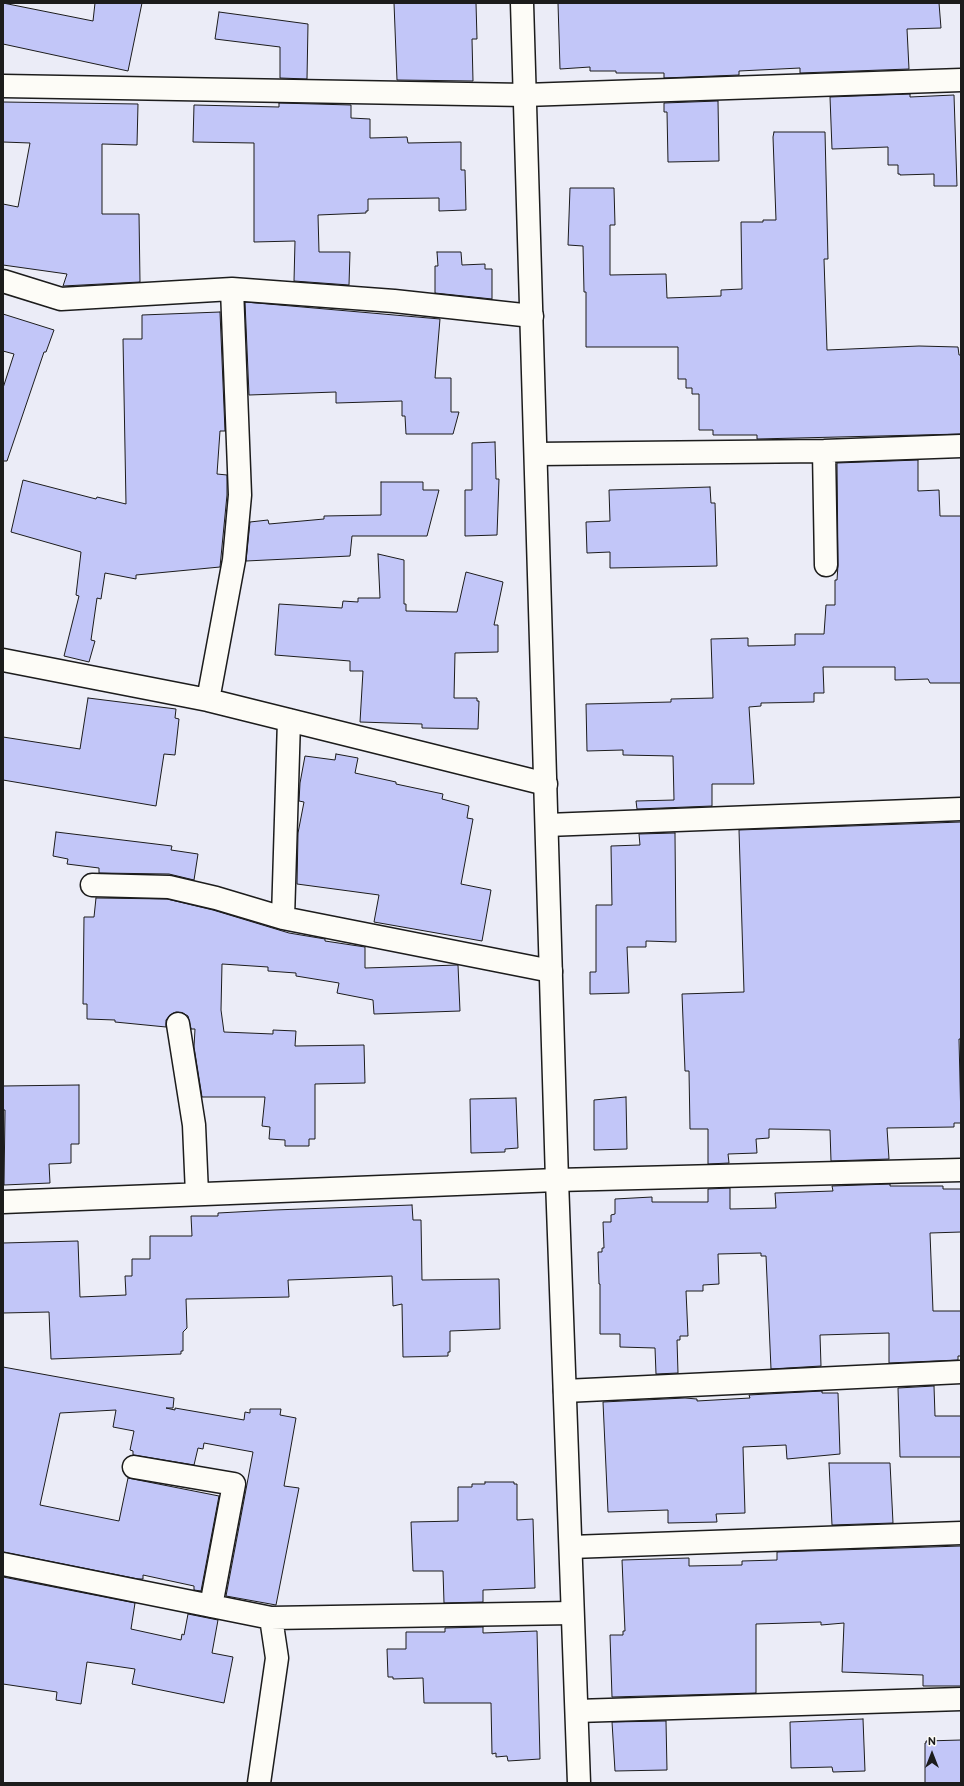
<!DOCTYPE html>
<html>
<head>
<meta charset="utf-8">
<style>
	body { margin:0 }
	#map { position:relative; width:964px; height:1786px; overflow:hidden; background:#ebecf7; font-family:"Balsamiq Sans",sans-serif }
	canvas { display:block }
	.frame { position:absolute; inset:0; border:4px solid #1c1c1c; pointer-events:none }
	.north { position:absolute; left:912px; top:1734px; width:40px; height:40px; -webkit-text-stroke:3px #fdfcf7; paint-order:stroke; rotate:0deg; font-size:11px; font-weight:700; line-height:16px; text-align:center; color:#1c1c1c }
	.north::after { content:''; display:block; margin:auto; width:14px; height:18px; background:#1c1c1c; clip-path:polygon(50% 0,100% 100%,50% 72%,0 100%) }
</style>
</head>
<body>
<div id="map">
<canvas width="964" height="1786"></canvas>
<div class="frame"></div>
<div class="north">N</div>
</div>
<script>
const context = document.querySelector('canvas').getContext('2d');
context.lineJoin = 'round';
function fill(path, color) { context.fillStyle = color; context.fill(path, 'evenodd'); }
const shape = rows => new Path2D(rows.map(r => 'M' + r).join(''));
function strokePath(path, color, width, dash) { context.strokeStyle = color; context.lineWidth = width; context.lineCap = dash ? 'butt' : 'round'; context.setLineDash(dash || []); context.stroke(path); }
const building = shape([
	[3,3,93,21,95,3,142,3,128,71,3,44,3,3],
	[394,3,476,3,477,39,472,39,473,81,397,80,394,3],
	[558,3,939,3,941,28,907,29,909,69,800,73,800,68,739,71,739,75,664,78,664,73,616,73,616,71,590,71,590,67,560,69,558,3],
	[219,12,308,24,307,79,280,78,280,47,215,39,219,12],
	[910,94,910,97,954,95,957,186,934,186,934,174,900,175,900,174,898,174,898,165,888,165,888,147,832,149,830,97,910,94],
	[718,101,719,161,668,162,667,112,664,112,664,103,718,101],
	[3,102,138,104,137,145,102,144,102,214,139,214,140,282,63,286,67,274,3,265,3,204,18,207,30,143,3,142,3,102],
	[279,103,351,105,351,118,370,119,370,138,407,137,408,143,461,142,461,170,465,170,466,210,439,211,439,198,368,199,368,211,366,211,366,213,318,215,319,252,350,252,349,285,294,281,295,241,254,242,254,143,193,142,194,105,279,107,279,103],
	[774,132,825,132,828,259,824,259,827,350,919,346,958,347,959,355,961,355,961,434,757,439,757,435,713,435,713,430,699,430,699,394,692,394,692,388,686,388,686,379,678,379,678,347,586,347,586,292,584,292,583,246,568,245,570,188,614,188,615,225,610,225,610,275,666,274,667,298,721,296,721,290,742,289,741,222,763,222,763,220,776,220,773,137,774,132],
	[437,252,461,252,462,265,485,264,485,269,492,269,492,299,435,293,435,266,438,266,437,252],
	[245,302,440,319,435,378,451,378,451,412,459,412,453,434,406,434,405,416,402,416,402,401,336,403,336,392,249,395,245,302],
	[220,312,225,431,220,431,217,474,227,475,227,495,220,567,136,575,136,579,105,573,101,599,97,598,91,640,95,641,89,662,64,656,79,596,76,595,81,552,11,532,23,480,96,499,97,497,126,504,123,339,142,339,142,315,220,312],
	[3,314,54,330,46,352,44,352,7,461,3,461,3,388,14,354,3,351,3,314],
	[495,442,496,479,499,479,497,535,465,536,465,490,472,490,472,443,495,442],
	[918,460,918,491,939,490,940,516,961,516,961,683,930,683,928,679,895,680,895,667,823,667,824,693,814,693,814,702,761,703,761,706,749,707,754,784,712,784,712,806,637,809,636,801,674,800,673,756,623,755,623,750,587,751,586,704,671,702,671,699,713,698,711,639,748,638,748,646,795,645,795,634,824,634,826,605,835,605,835,580,837,580,838,565,837,463,918,460],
	[381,482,423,482,423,490,439,490,427,536,352,536,350,556,246,561,250,522,268,520,269,524,324,519,324,516,381,515,381,482],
	[710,487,711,503,715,503,717,566,610,568,610,552,587,553,586,522,610,521,609,490,710,487],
	[378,554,404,560,404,604,406,604,406,611,457,612,466,572,503,582,494,625,498,625,498,652,455,653,454,698,477,698,477,701,479,701,478,729,422,728,422,724,360,722,363,671,350,671,350,661,275,655,279,604,342,608,343,601,358,602,358,598,380,598,378,554],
	[88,698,176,709,175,718,179,719,175,755,164,754,156,806,3,780,3,737,80,749,88,698],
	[336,754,358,758,355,773,396,782,396,784,443,794,442,799,469,806,467,818,473,819,461,884,491,890,482,941,374,922,379,895,297,884,298,833,304,802,299,801,300,783,305,756,335,760,336,754],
	[961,822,961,1039,959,1039,961,1123,954,1123,954,1127,887,1128,889,1159,831,1161,830,1130,769,1129,769,1138,756,1139,757,1153,728,1154,729,1163,708,1164,708,1129,690,1129,689,1071,685,1071,682,994,744,992,739,830,961,822],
	[56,832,172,846,171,850,198,854,194,880,169,874,99,873,99,868,67,864,68,859,53,856,56,832],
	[675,833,676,942,646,941,646,947,627,947,629,993,590,994,590,972,596,972,596,905,612,905,611,846,640,845,639,834,675,833],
	[96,898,167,899,213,910,289,933,325,939,325,941,365,947,365,968,458,965,460,1011,374,1014,373,1000,337,993,339,983,296,976,296,973,268,971,268,967,222,964,221,1010,224,1032,273,1034,273,1030,296,1031,295,1046,364,1045,365,1083,315,1084,315,1139,309,1139,309,1146,285,1146,285,1140,269,1139,270,1127,262,1126,265,1097,202,1097,194,1047,195,1029,191,1029,188,1016,183,1013,176,1012,170,1015,166,1020,166,1027,115,1022,115,1020,87,1019,87,1004,83,1004,84,917,94,917,96,898],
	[79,1085,79,1144,71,1144,71,1163,49,1164,50,1183,4,1185,5,1110,3,1110,3,1086,79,1085],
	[626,1097,627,1149,594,1150,594,1100,626,1097],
	[516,1098,518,1148,505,1149,505,1152,471,1153,470,1099,516,1098],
	[890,1184,890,1186,943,1186,943,1189,961,1189,961,1232,930,1233,933,1311,961,1311,961,1356,958,1356,958,1360,889,1363,889,1333,820,1335,821,1366,771,1369,766,1256,761,1256,761,1253,718,1254,719,1284,703,1285,703,1291,686,1291,688,1336,680,1336,680,1340,677,1340,678,1373,656,1374,655,1348,620,1347,620,1334,600,1334,600,1284,599,1284,598,1252,602,1252,602,1248,604,1248,603,1222,611,1222,611,1215,615,1214,615,1199,652,1197,652,1202,708,1202,708,1189,730,1188,730,1209,776,1208,775,1193,833,1191,832,1186,890,1184],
	[412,1205,413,1220,421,1220,422,1280,499,1279,500,1329,450,1331,450,1352,448,1352,448,1356,403,1357,402,1304,393,1306,392,1276,288,1280,289,1297,186,1299,187,1328,183,1332,183,1351,181,1351,181,1354,51,1359,49,1312,3,1313,3,1243,78,1241,80,1297,126,1295,125,1276,132,1276,132,1259,150,1259,150,1236,192,1236,191,1216,218,1216,218,1213,274,1210,412,1205],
	[3,1367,174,1398,173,1408,166,1408,175,1410,175,1408,244,1420,245,1412,250,1413,250,1409,281,1409,280,1415,296,1418,284,1486,299,1488,276,1605,226,1596,253,1452,204,1443,203,1449,198,1448,194,1465,133,1455,133,1451,130,1450,134,1431,113,1427,116,1410,60,1413,40,1505,119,1521,128,1478,219,1496,201,1591,194,1590,194,1586,143,1575,143,1579,138,1579,3,1552,3,1367],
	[934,1386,935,1416,961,1416,961,1457,900,1457,898,1388,934,1386],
	[822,1391,822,1393,838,1393,840,1454,787,1459,786,1445,743,1447,745,1513,716,1514,717,1522,668,1523,668,1510,608,1512,603,1402,685,1398,697,1399,697,1401,750,1398,749,1395,822,1391],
	[829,1463,890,1463,893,1523,832,1525,829,1463],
	[485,1482,514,1482,514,1484,517,1484,517,1520,533,1519,535,1588,483,1590,483,1602,444,1603,443,1571,413,1571,411,1522,458,1521,458,1487,472,1487,472,1484,485,1484,485,1482],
	[961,1546,961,1686,923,1686,923,1675,842,1672,844,1623,821,1625,821,1622,756,1624,756,1693,612,1697,610,1635,623,1635,623,1631,625,1631,622,1560,689,1558,689,1566,742,1565,742,1561,777,1560,777,1552,961,1546],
	[3,1577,135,1603,131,1629,181,1640,182,1634,184,1635,188,1614,218,1620,212,1653,233,1657,224,1703,132,1684,135,1669,87,1662,81,1704,56,1700,57,1692,3,1684,3,1577],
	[483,1627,483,1633,537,1631,540,1759,508,1761,507,1756,496,1757,496,1753,492,1754,491,1703,424,1703,423,1678,393,1679,393,1677,388,1677,387,1649,406,1649,406,1632,445,1632,445,1628,483,1627],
	[863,1719,865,1771,833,1772,832,1767,791,1768,790,1722,863,1719],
	[666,1721,667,1770,615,1771,612,1722,666,1721],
	[961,1740,961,1783,925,1783,925,1743,926,1743,926,1741,961,1740]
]);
fill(building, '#c2c6f8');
strokePath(building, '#1c1c1c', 1);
const minor = shape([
	[3,86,525,95,961,80],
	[3,281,61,299,232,289,394,301,532,316],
	[824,451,826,565],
	[536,454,824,451,961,446],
	[3,660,208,700,546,784],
	[208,700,234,560,240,495,232,289],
	[547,825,961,809],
	[92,885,169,887,216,898,283,918,551,971],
	[283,918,289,720],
	[178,1024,194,1125,197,1194],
	[3,1202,557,1180,961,1170],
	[565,1391,961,1372],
	[134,1467,234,1484,211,1606],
	[571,1547,961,1533],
	[3,1564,271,1618,572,1613],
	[577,1711,961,1699],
	[259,1783,277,1658,271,1618]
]);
const tertiary = shape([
	[522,3,557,1180,579,1783]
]);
strokePath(minor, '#1c1c1c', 25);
strokePath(tertiary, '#1c1c1c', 25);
strokePath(minor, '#fdfcf7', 22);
strokePath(tertiary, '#fdfcf7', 22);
</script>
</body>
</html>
